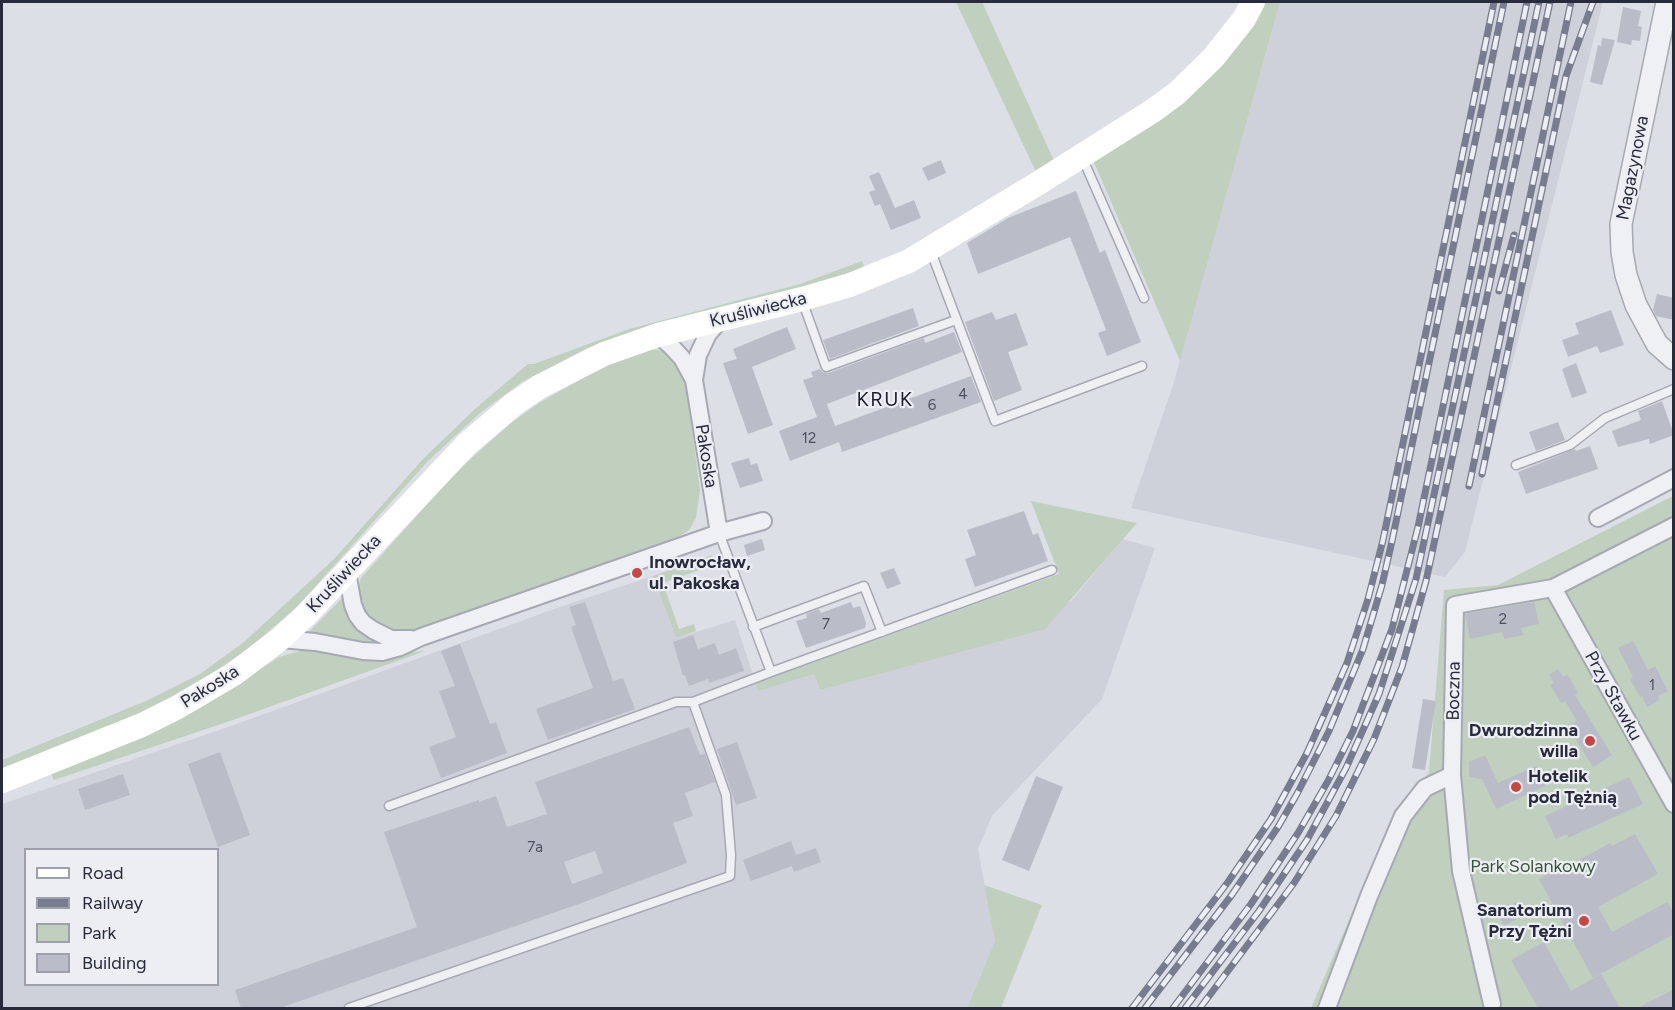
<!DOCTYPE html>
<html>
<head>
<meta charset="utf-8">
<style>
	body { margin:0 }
	#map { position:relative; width:1675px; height:1010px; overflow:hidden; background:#dddfe6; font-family:Figtree,sans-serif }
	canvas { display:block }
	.frame { position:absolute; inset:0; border:3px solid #272b3b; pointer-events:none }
	.legend { position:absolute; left:24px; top:848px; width:195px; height:138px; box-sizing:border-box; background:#eceef4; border:2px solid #9da0aa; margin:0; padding:8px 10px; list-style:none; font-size:18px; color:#272b3b }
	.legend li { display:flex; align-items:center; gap:12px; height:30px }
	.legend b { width:30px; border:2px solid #9da0aa }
</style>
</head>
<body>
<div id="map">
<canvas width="1675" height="1010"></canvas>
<div class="frame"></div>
<ul class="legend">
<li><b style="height:8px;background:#fff"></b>Road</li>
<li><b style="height:8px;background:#777c8e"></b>Railway</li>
<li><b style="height:16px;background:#c0cfbe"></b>Park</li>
<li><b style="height:16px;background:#babdc8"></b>Building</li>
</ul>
</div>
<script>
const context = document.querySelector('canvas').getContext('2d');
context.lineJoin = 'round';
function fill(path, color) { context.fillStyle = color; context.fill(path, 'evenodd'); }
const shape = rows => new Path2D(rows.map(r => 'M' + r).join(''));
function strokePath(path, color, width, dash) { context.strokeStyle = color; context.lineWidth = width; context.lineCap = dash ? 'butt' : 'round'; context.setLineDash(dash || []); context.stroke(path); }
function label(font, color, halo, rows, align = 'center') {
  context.font = font + ' Figtree,sans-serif'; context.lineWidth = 4.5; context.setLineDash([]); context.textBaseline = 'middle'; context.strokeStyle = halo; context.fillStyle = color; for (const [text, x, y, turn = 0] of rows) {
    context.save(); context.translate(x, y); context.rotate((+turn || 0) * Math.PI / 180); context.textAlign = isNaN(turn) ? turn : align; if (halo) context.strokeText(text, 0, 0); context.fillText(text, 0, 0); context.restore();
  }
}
fill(shape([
	[1280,2,1603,2,1465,552,1445,577,1131,508,1173,385],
	[1123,539,1155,548,1102,699,992,816,978,849,995,941,967,1008,2,1008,2,804,231,726,568,604,653,576,676,638,735,620,758,690,814,674,820,690,1071,601],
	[26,850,218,850,218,984,26,984]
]), '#cfd1da');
fill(shape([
	[956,2,982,2,1055,163,1037,174],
	[1262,2,1280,2,1180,361,1092,158],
	[862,261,865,269,802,290,630,334,587,348,522,382,480,413,428,461,297,607,249,648,203,680,153,708,2,770,2,760,148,700,200,674,244,642,334,559,424,458,476,408,528,364,534,364,629,329,800,284],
	[649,349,665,351,671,355,686,383,700,490,696,518,689,530,677,538,410,633,390,633,371,622,360,604,358,588,361,578,456,472,511,423,539,403,599,369],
	[1673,496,1673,1008,1311,1008,1374,862,1397,815,1429,772,1444,590,1498,585],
	[1031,501,1137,523,1045,629,820,690,814,674,758,691,756,683,1059,574],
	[712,555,716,564,663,583,679,629,694,624,696,631,676,638,653,576],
	[344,596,375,639,371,645,305,636],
	[307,649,401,653,425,651,230,721,54,780,51,773,180,719,202,707,279,657],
	[984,885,1042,905,1001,1008,967,1008,995,941]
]), '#c0cfbe');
fill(shape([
	[1623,7,1641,11,1638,26,1642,27,1640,41,1632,40,1631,45,1617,42],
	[1602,38,1615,40,1602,85,1590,82,1598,45,1601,46],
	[941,160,946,173,928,181,922,168],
	[879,172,895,208,914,200,921,218,891,230,880,204,875,206,869,192,875,190,869,176],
	[1076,191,1100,253,1105,250,1141,342,1107,356,1098,333,1106,330,1070,237,978,274,967,243,1008,218],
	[1657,294,1674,298,1674,320,1656,316,1653,310],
	[913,308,919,326,830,359,823,340],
	[1611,310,1624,345,1600,353,1597,346,1568,357,1562,340,1579,334,1575,323],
	[992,312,996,320,1016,313,1028,345,1008,352,1022,390,994,401,965,322],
	[787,327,796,349,752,367,773,425,748,434,723,363,737,359,733,349],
	[954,332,962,352,827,404,835,426,971,376,981,402,842,452,839,442,790,461,779,431,817,417,803,380,813,377,811,372,820,369,822,372,828,373,924,338,925,343],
	[1576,363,1587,393,1572,398,1562,369],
	[1662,401,1674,435,1650,444,1649,439,1618,447,1612,431,1641,420,1638,411],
	[1558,422,1565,440,1536,451,1529,432],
	[1590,446,1598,469,1526,494,1518,472,1575,449,1576,451],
	[749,458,751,465,757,463,763,481,740,488,731,463],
	[1024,511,1033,535,1038,533,1048,561,975,587,965,559,976,555,967,530],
	[762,539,765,550,747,556,744,545],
	[894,568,901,584,887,589,880,573],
	[585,602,613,681,623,678,635,709,548,740,536,709,593,688,571,627,576,625,569,607],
	[851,602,853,608,860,606,866,623,865,628,806,648,796,621,807,618,806,614,819,609,821,613],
	[1534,602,1539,624,1521,628,1523,635,1504,639,1502,632,1470,639,1465,614],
	[693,635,698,649,715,643,719,655,736,648,744,671,709,683,708,679,689,686,685,675,683,676,673,642],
	[1633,641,1648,670,1655,666,1668,691,1658,696,1659,700,1647,707,1642,696,1640,697,1630,679,1633,677,1618,648],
	[460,644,490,724,496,722,507,753,441,778,429,747,456,737,439,691,455,686,441,651],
	[1558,669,1563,677,1568,675,1578,693,1575,695,1612,755,1593,767,1568,727,1577,721,1565,701,1561,703,1550,685,1554,683,1549,675],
	[1423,699,1436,701,1425,770,1412,768],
	[689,727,700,755,705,754,715,782,685,793,693,816,673,823,687,863,579,904,280,1008,241,1008,235,990,417,927,384,832,479,800,479,802,496,796,507,827,547,814,535,782],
	[595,851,603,873,572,884,564,862],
	[737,742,757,798,736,805,717,749],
	[220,752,250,835,218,847,188,764],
	[1485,755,1498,783,1536,766,1545,786,1496,809,1482,779,1469,777,1469,762],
	[123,774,130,795,85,810,78,789],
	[1036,776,1063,787,1029,871,1002,860],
	[1629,777,1643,804,1568,838,1567,834,1556,839,1545,816],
	[1635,834,1658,874,1598,907,1612,932,1667,902,1674,913,1674,934,1593,978,1539,879,1572,861,1574,863,1610,843,1612,846],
	[791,841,796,855,816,848,821,862,794,872,792,866,751,881,743,860],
	[1516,902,1523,915,1504,926,1497,913],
	[1544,942,1571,991,1601,974,1620,1008,1538,1008,1511,960],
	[1674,989,1674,1008,1638,1008]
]), '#babdc8');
const service = shape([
	[1082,157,1144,298],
	[930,249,995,421,1142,366],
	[802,300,826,367,956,320],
	[1516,465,1570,445,1605,418,1674,389],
	[719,533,771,672,1052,570],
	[753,627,864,586,882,632],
	[389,806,676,702,693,702],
	[349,1008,730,876,731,855,726,795,693,702,771,672]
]);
const minor = shape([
	[658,335,670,345,682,358,694,380],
	[1598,518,1674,478],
	[719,533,694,380,698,355,708,334,721,319],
	[347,572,353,605,357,615,363,623,373,630,391,639,411,639],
	[1553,588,1674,804],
	[280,639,315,642,363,651,382,652,400,647,421,637,719,533,763,521],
	[1492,1004,1461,871,1452,775,1455,605,1553,588,1674,526],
	[1327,1008,1369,896,1403,816,1425,788,1452,775]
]);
const tertiary = shape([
	[1667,2,1621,224,1622,252,1626,275,1636,305,1657,344,1674,359]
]);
strokePath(service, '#a6a9b3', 11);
strokePath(minor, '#a6a9b3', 20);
strokePath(tertiary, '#a6a9b3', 24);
strokePath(service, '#eff0f4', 8);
strokePath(minor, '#eff0f4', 16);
strokePath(tertiary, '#eff0f4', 21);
strokePath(shape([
	[2,781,142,725,176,708,234,674,280,639,306,615,467,444,514,404,539,387,604,354,658,335,802,299,850,285,909,261,1037,184,1154,110,1177,93,1213,58,1244,19,1253,2]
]), '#fff', 24);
const rail = shape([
	[1499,291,1514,235],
	[1482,474,1566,76,1593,2],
	[1469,486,1571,2],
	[1132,1008,1228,882,1271,819,1307,753,1347,663,1368,599,1383,540,1494,2],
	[1145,1008,1231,896,1278,827,1297,794,1329,731,1363,649,1382,585,1392,541,1504,2],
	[1173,1008,1251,904,1298,833,1328,781,1353,731,1392,629,1418,527,1527,2],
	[1185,1008,1259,911,1307,840,1346,768,1379,694,1416,579,1539,2],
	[1200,1008,1294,883,1336,816,1374,739,1402,667,1426,581,1550,2]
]);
strokePath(rail, '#777c8e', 7);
strokePath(rail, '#eceef4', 4.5, [14]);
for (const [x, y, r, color] of [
	[637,573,6,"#c54847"],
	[1590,741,6,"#c54847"],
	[1516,787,6,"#c54847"],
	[1584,921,6,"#c54847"]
]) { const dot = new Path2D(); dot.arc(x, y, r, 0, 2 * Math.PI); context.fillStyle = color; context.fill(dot); strokePath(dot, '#eceef4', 2); }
label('15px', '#4c505e', null, [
	["4",963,395],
	["6",932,406],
	["12",809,439],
	["2",1503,620],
	["7",826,625],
	["1",1652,686],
	["7a",535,848]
]);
label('18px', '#272b3b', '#eceef4', [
	["Magazynowa",1633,168,-79],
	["Kruśliwiecka",758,310,-14],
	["Pakoska",706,456,81],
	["Kruśliwiecka",344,574,-47],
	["Pakoska",210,687,-32],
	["Boczna",1454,691,-89],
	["Przy Stawku",1613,696,61]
]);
label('bold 18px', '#272b3b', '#eceef4', [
	["Inowrocław,",649,563],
	["ul. Pakoska",649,584],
	["Dwurodzinna",1578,731,"right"],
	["willa",1578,752,"right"],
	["Hotelik",1528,777],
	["pod Tężnią",1528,798],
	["Sanatorium",1572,911,"right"],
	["Przy Tężni",1572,932,"right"]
], 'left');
label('18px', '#365635', '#eceef4', [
	["Park Solankowy",1533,867]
]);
context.letterSpacing = '1.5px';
label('20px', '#1a1d2c', '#eceef4', [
	["KRUK",885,400]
]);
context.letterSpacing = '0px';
</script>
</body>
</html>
